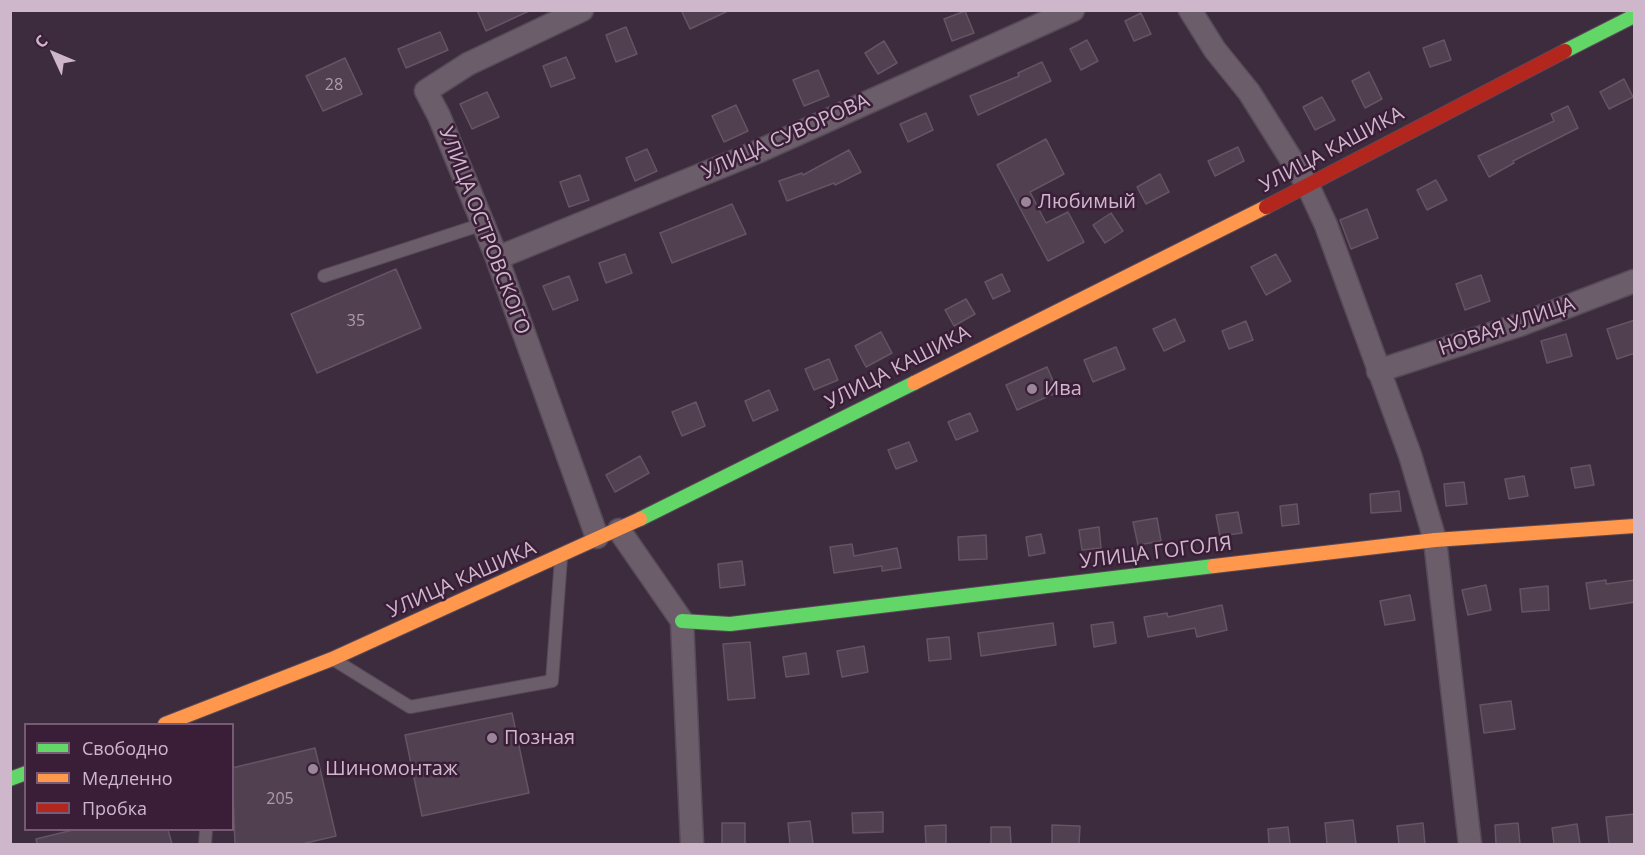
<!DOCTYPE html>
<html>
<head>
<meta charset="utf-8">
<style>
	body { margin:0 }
	#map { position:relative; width:1645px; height:855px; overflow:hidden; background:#3d2c3d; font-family:"Open Sans",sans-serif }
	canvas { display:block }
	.frame { position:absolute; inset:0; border:12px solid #ceb7cb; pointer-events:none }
	.legend { position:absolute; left:24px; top:723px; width:210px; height:108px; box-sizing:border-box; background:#3a1e38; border:2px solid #755b73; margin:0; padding:8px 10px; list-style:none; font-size:18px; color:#ceb7cb }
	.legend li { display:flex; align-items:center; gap:12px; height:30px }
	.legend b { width:30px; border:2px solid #755b73 }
	.north { position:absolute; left:24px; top:24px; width:60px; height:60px; -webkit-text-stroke:4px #3a1e38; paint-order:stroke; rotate:314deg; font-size:16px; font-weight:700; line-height:24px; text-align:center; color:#ceb7cb }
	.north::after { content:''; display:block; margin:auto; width:21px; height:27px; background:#ceb7cb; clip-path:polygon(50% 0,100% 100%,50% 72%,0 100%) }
</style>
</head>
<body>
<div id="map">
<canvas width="1645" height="855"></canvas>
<div class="frame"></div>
<ul class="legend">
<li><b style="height:8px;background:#63d668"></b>Свободно</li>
<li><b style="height:8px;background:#ff974d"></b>Медленно</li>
<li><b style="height:8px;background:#b3261e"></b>Пробка</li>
</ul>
<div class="north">С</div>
</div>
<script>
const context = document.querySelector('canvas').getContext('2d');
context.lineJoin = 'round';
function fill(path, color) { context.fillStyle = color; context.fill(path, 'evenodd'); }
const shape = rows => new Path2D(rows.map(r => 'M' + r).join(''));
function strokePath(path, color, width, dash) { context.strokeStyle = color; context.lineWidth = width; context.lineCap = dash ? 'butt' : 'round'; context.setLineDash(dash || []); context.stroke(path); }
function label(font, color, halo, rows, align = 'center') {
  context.font = font + ' "Open Sans",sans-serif'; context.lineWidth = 5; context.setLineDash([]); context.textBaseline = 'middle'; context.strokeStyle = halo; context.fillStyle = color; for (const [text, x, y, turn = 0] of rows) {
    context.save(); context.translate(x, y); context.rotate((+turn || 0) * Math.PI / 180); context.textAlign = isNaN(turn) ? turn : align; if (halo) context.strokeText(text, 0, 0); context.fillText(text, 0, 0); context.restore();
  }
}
const building = shape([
	[477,10,531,10,486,31,477,10],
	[681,10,730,10,690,29,681,10],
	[965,11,974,33,952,41,944,19,965,11],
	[1141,13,1151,34,1134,41,1125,21,1141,13],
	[626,27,637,54,616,62,606,35,626,27],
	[440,32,448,50,406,68,398,49,440,32],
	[1087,40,1098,61,1081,70,1070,49,1087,40],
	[1444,40,1451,60,1430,67,1423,48,1444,40],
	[884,41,897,63,878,74,865,53,884,41],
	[566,57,575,78,551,87,543,66,566,57],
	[345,58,362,94,323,111,306,76,345,58],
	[1042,62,1051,81,978,115,970,96,1019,76,1018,73,1042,62],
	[818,70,829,96,804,106,793,80,818,70],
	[1369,72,1382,99,1365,108,1352,81,1369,72],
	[1624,79,1633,97,1609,109,1600,92,1624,79],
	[487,92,499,117,472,129,460,104,487,92],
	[1322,97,1335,120,1315,130,1303,107,1322,97],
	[736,105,748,131,724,142,712,116,736,105],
	[1568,106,1578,128,1513,161,1514,163,1489,177,1478,156,1554,121,1551,114,1568,106],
	[926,113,933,130,908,142,900,124,926,113],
	[1046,139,1064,174,1030,192,1046,223,1068,212,1084,242,1048,261,997,165,1046,139],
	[1238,147,1244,161,1215,176,1208,161,1238,147],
	[647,149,657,171,635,181,626,158,647,149],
	[849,150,861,172,835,185,834,183,787,201,779,181,802,173,803,175,849,150],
	[1160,174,1169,192,1146,204,1137,187,1160,174],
	[580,175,589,200,569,207,560,182,580,175],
	[1436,180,1447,200,1427,210,1417,190,1436,180],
	[732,204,746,234,672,263,660,233,732,204],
	[1367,209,1378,238,1351,249,1340,220,1367,209],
	[1111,213,1123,231,1105,243,1093,225,1111,213],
	[625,254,632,273,606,283,599,263,625,254],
	[1276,254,1291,281,1266,295,1251,267,1276,254],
	[396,269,421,328,317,373,291,314,396,269],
	[1002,274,1010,291,993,299,985,282,1002,274],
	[1481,275,1490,301,1465,310,1456,284,1481,275],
	[569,276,578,300,553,310,543,286,569,276],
	[966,299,975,314,954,326,945,310,966,299],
	[1175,319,1185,341,1164,351,1153,329,1175,319],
	[1635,320,1635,353,1617,359,1607,329,1635,320],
	[1246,321,1253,340,1229,349,1222,331,1246,321],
	[881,332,892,353,866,367,855,346,881,332],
	[1566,334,1572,356,1547,363,1541,341,1566,334],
	[1116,347,1125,369,1093,382,1084,360,1116,347],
	[829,359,838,380,814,390,805,369,829,359],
	[1047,367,1058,392,1017,410,1006,385,1047,367],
	[769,390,778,410,753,421,745,401,769,390],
	[696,402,705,426,682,436,672,412,696,402],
	[970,413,978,431,956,440,948,422,970,413],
	[909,442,917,461,896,469,888,450,909,442],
	[640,456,649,473,615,492,606,475,640,456],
	[1590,465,1594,485,1575,488,1571,468,1590,465],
	[1524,476,1528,496,1509,499,1505,479,1524,476],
	[1464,482,1467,504,1446,506,1444,484,1464,482],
	[1399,491,1401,511,1371,513,1370,494,1399,491],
	[1297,504,1299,524,1282,526,1280,506,1297,504],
	[1238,512,1242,533,1220,536,1216,515,1238,512],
	[1157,518,1161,541,1138,545,1133,522,1157,518],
	[1099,527,1101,548,1082,550,1079,530,1099,527],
	[1041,534,1045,553,1029,556,1026,537,1041,534],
	[986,535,987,559,959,560,958,537,986,535],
	[852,544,854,556,897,548,901,568,882,571,882,566,834,573,830,547,852,544],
	[742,561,745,585,720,588,718,564,742,561],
	[1606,580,1606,584,1635,580,1635,602,1590,609,1586,583,1606,580],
	[1486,585,1491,610,1468,615,1462,590,1486,585],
	[1548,586,1549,610,1522,612,1520,589,1548,586],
	[1410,595,1415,620,1385,625,1380,601,1410,595],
	[1222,605,1227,630,1197,637,1195,628,1148,637,1144,617,1167,613,1168,617,1222,605],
	[1113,622,1116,643,1094,647,1091,625,1113,622],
	[1053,623,1056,645,981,656,978,633,1053,623],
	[949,637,951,659,929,661,927,639,949,637],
	[750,642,755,698,728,700,723,644,750,642],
	[864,646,868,672,842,677,837,651,864,646],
	[806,653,809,674,786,677,783,657,806,653],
	[1511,701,1515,729,1484,733,1480,705,1511,701],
	[512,713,529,793,422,816,405,735,512,713],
	[315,748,336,836,302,844,235,844,232,768,315,748],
	[883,812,883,832,853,833,852,813,883,812],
	[1635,814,1635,844,1609,844,1606,817,1635,814],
	[1353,820,1356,844,1327,844,1325,823,1353,820],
	[810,821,813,844,790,844,788,823,810,821],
	[722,823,745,823,745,844,722,844,722,823],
	[1423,823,1425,844,1399,844,1397,826,1423,823],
	[1518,823,1520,844,1496,844,1495,825,1518,823],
	[1577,824,1580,844,1554,844,1552,828,1577,824],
	[946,825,946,844,926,844,925,826,946,825],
	[1052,825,1080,826,1079,844,1052,844,1052,825],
	[991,827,1010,827,1011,844,991,844,991,827],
	[1288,827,1290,844,1269,844,1268,829,1288,827],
	[73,830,168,830,172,844,37,844,36,839,73,830]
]);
fill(building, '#514150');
strokePath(building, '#655463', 1.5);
const lane = shape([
	[324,276,483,224],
	[336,661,410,707,552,681,561,558],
	[205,844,206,830]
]);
const street = shape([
	[582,10,468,64,426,91,439,116,497,258,597,537],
	[1190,10,1215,50,1249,92,1308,186,1326,225,1410,455,1435,540,1470,844],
	[497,258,757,152,1073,10],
	[1378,371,1522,324,1634,281],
	[619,530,682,621,692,844]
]);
const fast = shape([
	[1565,51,1634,16],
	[640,519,914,383],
	[682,621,730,624,1214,566],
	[10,779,26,773]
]);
const slow = shape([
	[914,383,1266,207],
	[1214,566,1435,540,1634,526],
	[165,724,332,659,640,519]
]);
const jam = shape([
	[1266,207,1565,51]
]);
strokePath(lane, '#574a57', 14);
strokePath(street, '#574a57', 25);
strokePath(fast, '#5a4a58', 16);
strokePath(slow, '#5a4a58', 16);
strokePath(jam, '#5a4a58', 16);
strokePath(lane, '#6b5d6a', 12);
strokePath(street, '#6b5d6a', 22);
strokePath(fast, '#63d668', 14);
strokePath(slow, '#ff974d', 14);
strokePath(jam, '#b3261e', 14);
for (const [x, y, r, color] of [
	[1026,202,6,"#9b8699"],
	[1032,389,6,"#9b8699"],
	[492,738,6,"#9b8699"],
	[313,769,6,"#9b8699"]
]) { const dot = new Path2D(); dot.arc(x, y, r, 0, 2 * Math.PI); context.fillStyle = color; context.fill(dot); strokePath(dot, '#3a1e38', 2); }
label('16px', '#af9aac', null, [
	["28",334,85],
	["35",356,321],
	["205",280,799]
]);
label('20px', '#ceb7cb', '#3a1e38', [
	["УЛИЦА СУВОРОВА",786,137,-24],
	["УЛИЦА КАШИКА",1332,150,-28],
	["УЛИЦА ОСТРОВСКОГО",484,231,69],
	["НОВАЯ УЛИЦА",1507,327,-19],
	["УЛИЦА КАШИКА",898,368,-27],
	["УЛИЦА ГОГОЛЯ",1156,553,-7],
	["УЛИЦА КАШИКА",462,580,-24]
]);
label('20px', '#ceb7cb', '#3a1e38', [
	["Любимый",1038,202],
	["Ива",1044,389],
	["Позная",504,738],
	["Шиномонтаж",325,769]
], 'left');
</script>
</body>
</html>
